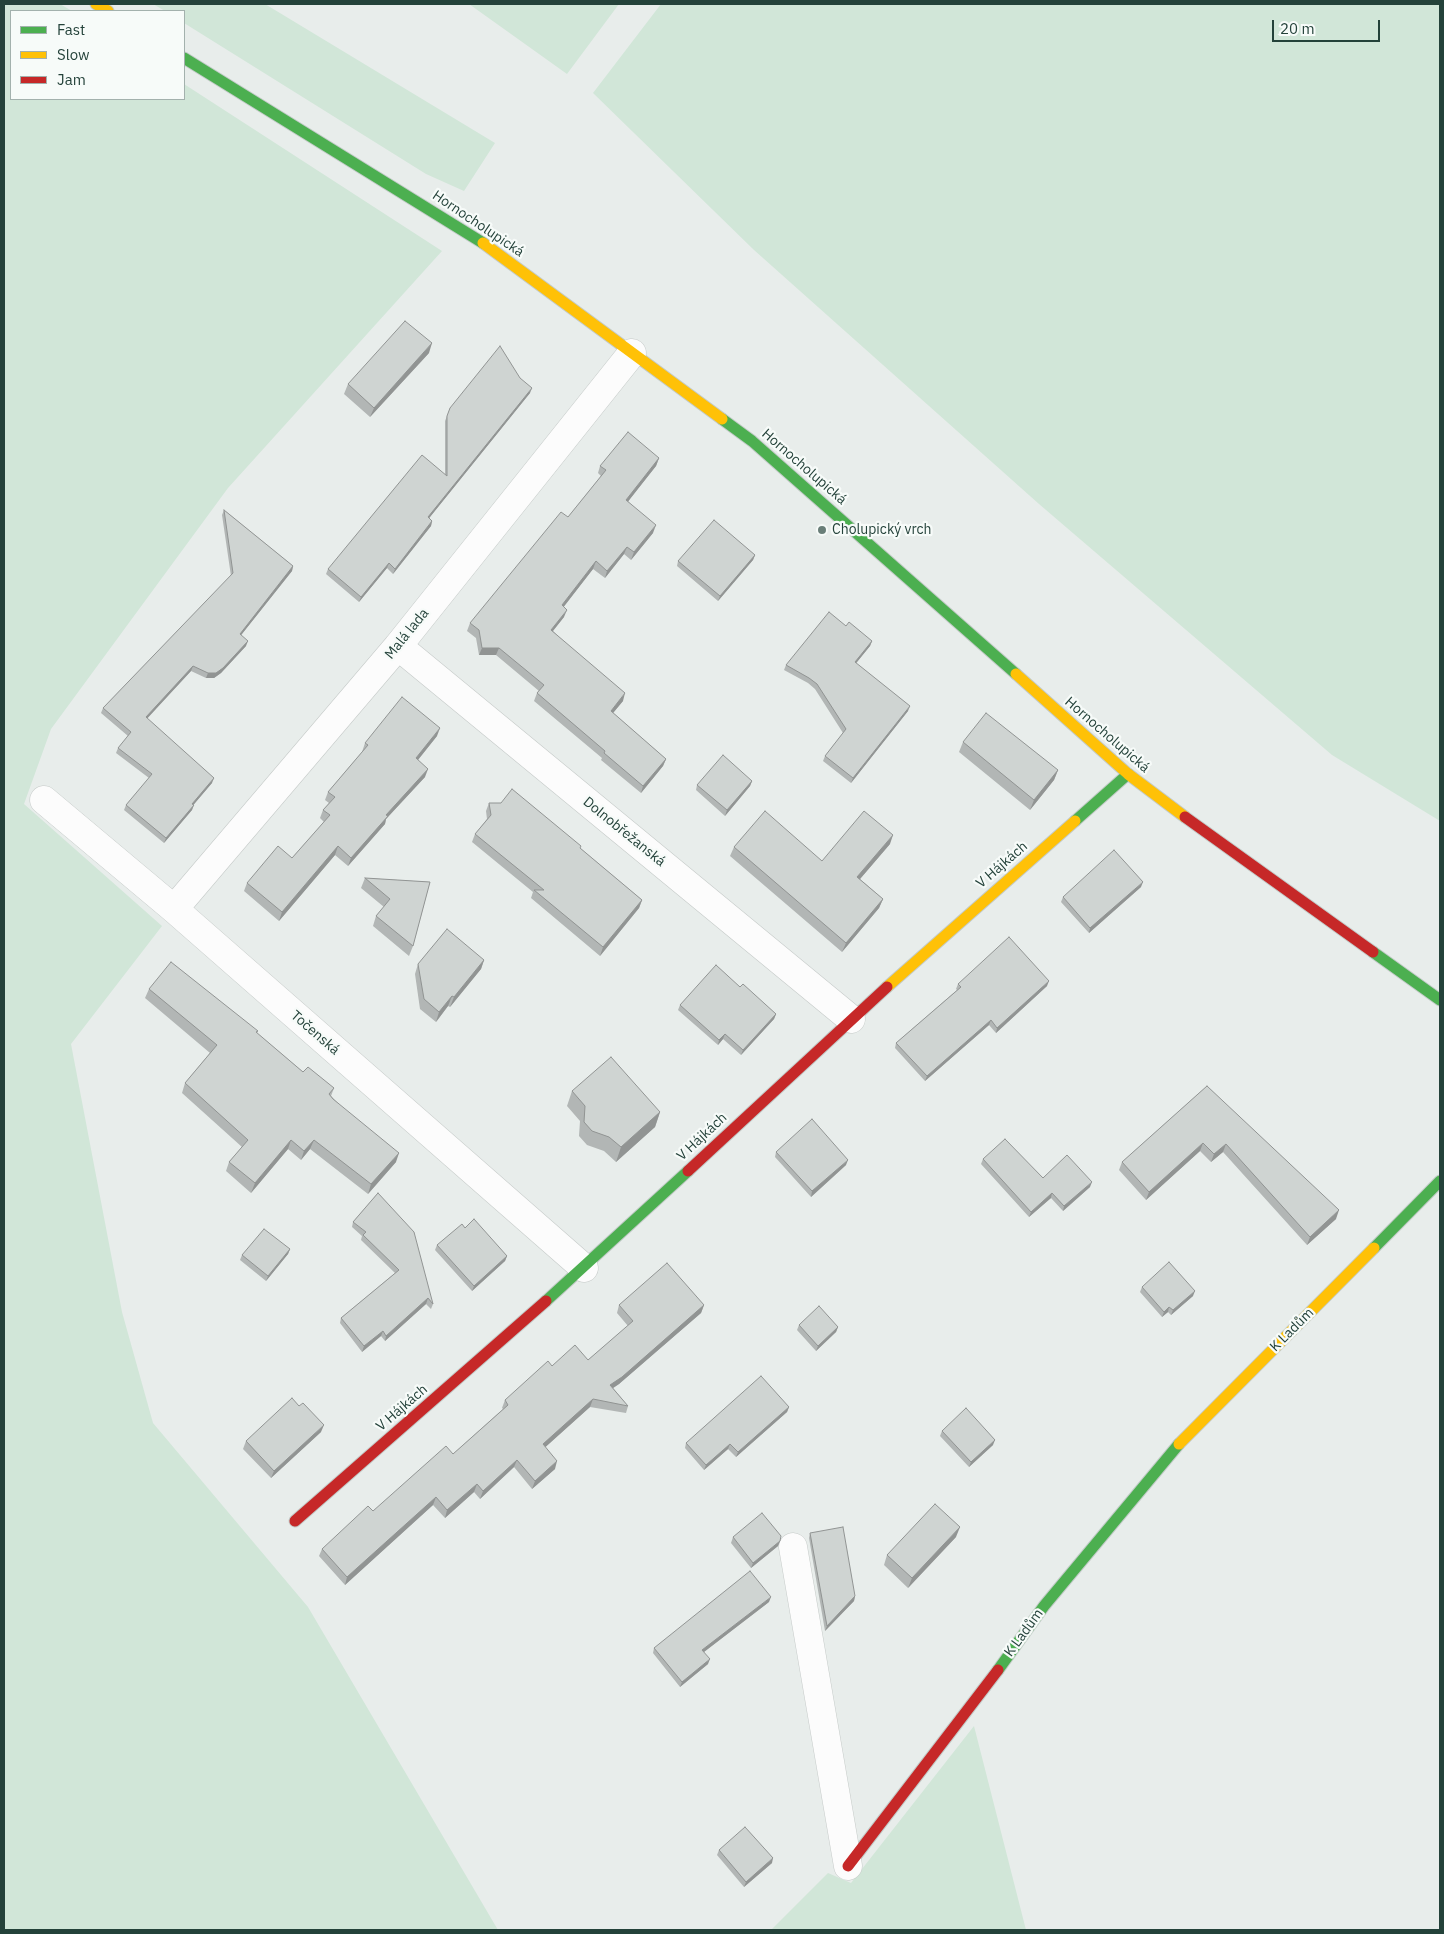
<!DOCTYPE html>
<html>
<head>
<meta charset="utf-8">
<style>
	body { margin:0 }
	#map { position:relative; width:1444px; height:1934px; overflow:hidden; background:#e8edeb; font-family:"IBM Plex Sans",sans-serif }
	canvas { display:block }
	.frame { position:absolute; inset:0; border:5px solid #24423a; pointer-events:none }
	.legend { position:absolute; left:10px; top:10px; width:175px; height:90px; box-sizing:border-box; background:#f7fbf9; border:1px solid #a3b1ad; margin:0; padding:6px 9px; list-style:none; font-size:15px; color:#24423a }
	.legend li { display:flex; align-items:center; gap:10px; height:25px }
	.legend b { width:25px; border:1px solid #a3b1ad }
	.scale { position:absolute; left:1272px; top:20px; width:108px; height:22px; box-sizing:border-box; border:2px solid #24423a; border-top:0; padding-left:6px; font-size:15px; line-height:18px; white-space:nowrap; color:#24423a; -webkit-text-stroke:4px #f7fbf9; paint-order:stroke }
</style>
</head>
<body>
<div id="map">
<canvas width="1444" height="1934"></canvas>
<div class="frame"></div>
<ul class="legend">
<li><b style="height:6px;background:#4caf50"></b>Fast</li>
<li><b style="height:6px;background:#ffc107"></b>Slow</li>
<li><b style="height:6px;background:#c62828"></b>Jam</li>
</ul>
<div class="scale">20 m</div>
</div>
<script>
const context = document.querySelector('canvas').getContext('2d');
context.lineJoin = 'round';
function fill(path, color) { context.fillStyle = color; context.fill(path, 'evenodd'); }
const shape = rows => new Path2D(rows.map(r => 'M' + r).join(''));
function strokePath(path, color, width, dash) { context.strokeStyle = color; context.lineWidth = width; context.lineCap = dash ? 'butt' : 'round'; context.setLineDash(dash || []); context.stroke(path); }
function label(font, color, halo, rows, align = 'center') {
  context.font = font + ' "IBM Plex Sans",sans-serif'; context.lineWidth = 4.5; context.setLineDash([]); context.textBaseline = 'middle'; context.strokeStyle = halo; context.fillStyle = color; for (const [text, x, y, turn = 0] of rows) {
    context.save(); context.translate(x, y); context.rotate((+turn || 0) * Math.PI / 180); context.textAlign = isNaN(turn) ? turn : align; if (halo) context.strokeText(text, 0, 0); context.fillText(text, 0, 0); context.restore();
  }
}
fill(shape([
	[4,4,60,4,72,11,11,11,11,99,184,99,184,84,442,251,228,488,51,729,24,804,162,926,71,1044,122,1312,153,1423,308,1607,498,1930,4,1930],
	[153,4,265,4,495,143,464,191,426,174,184,23,184,11,165,11],
	[469,4,619,4,567,74],
	[661,4,1440,4,1440,821,1332,755,1039,504,754,250,593,93],
	[974,1726,1026,1930,771,1930,828,1873,851,1883]
]), '#d1e6d8');
const street = shape([
	[398,646,851,1019],
	[44,800,174,909,584,1268],
	[174,909,398,646,632,353],
	[793,1547,848,1866]
]);
const fast = shape([
	[184,58,483,243],
	[722,419,752,441,1016,674],
	[1075,821,1128,774],
	[1373,952,1440,1000],
	[1374,1248,1440,1181],
	[546,1301,688,1171],
	[998,1670,1044,1606,1179,1444]
]);
const slow = shape([
	[96,4,108,11],
	[483,243,722,419],
	[1016,674,1128,774,1185,817],
	[887,987,1075,821],
	[1179,1444,1374,1248]
]);
const jam = shape([
	[1185,817,1373,952],
	[688,1171,887,987],
	[295,1521,546,1301],
	[848,1866,998,1670]
]);
strokePath(street, '#c5cac8', 29);
strokePath(fast, '#c3cbc8', 13);
strokePath(slow, '#c3cbc8', 13);
strokePath(jam, '#c3cbc8', 13);
strokePath(street, '#fcfcfc', 28);
strokePath(fast, '#4caf50', 11);
strokePath(slow, '#ffc107', 11);
strokePath(jam, '#c62828', 11);
fill(shape([
	[429,353,370,417,344,394,348,384],
	[520,378,530,393,429,518,432,521,431,526,393,574,387,568,359,602,326,574,328,569,445,474,445,421,450,408],
	[659,458,656,466,628,501,653,533,631,560,624,554,605,578,593,569,563,607,564,617,553,631,623,701,613,713,666,759,663,766,641,793,601,760,602,758,534,701,537,693,539,691,496,655,479,655,476,638,467,631,470,623,568,517,601,476,598,473,600,466],
	[224,510,293,566,292,571,241,635,246,646,221,673,214,678,206,678,191,671,147,718,212,783,193,805,192,810,164,843,124,810,126,805,149,778,116,753,118,748,128,736,101,713,103,708,231,576,222,515],
	[755,555,753,560,718,601,677,566,678,561],
	[846,626,872,641,870,646,856,663,908,711,851,783,823,761,825,756,843,733,815,689,808,683,784,670,786,665],
	[437,736,418,760,425,777,386,819,385,824,348,866,335,855,279,921,244,891,247,883,292,858,324,822,320,818,323,810,329,803,325,800,328,792,362,752,365,743],
	[963,742,1058,770,1054,780,1030,810,959,752],
	[752,781,750,786,725,816,696,790,697,785],
	[489,803,580,848,642,900,639,908,600,956,531,898,533,892,472,842,475,834,487,819,486,811],
	[890,844,860,879,883,899,879,908,842,952,730,856,734,847,822,861],
	[365,878,430,882,413,946,409,956,373,926,376,916,384,907,361,888],
	[1141,887,1089,933,1061,902,1063,897],
	[484,960,481,969,450,1007,448,1006,436,1022,420,1009,415,974,418,964],
	[958,984,1047,986,996,1033,989,1025,925,1081,895,1048,896,1043,957,990,956,989],
	[740,987,776,1014,774,1019,741,1055,723,1039,718,1045,678,1010,680,1005],
	[149,989,258,1031,257,1033,303,1072,334,1088,331,1096,396,1162,368,1194,310,1149,301,1160,288,1149,251,1193,226,1171,229,1162,242,1147,182,1093,185,1083,210,1053,145,998],
	[1207,1086,1336,1219,1307,1245,1223,1152,1211,1162,1200,1151,1146,1200,1119,1170,1122,1162],
	[572,1091,660,1112,655,1127,616,1162,604,1151,587,1145,579,1136,580,1121,567,1106],
	[776,1152,846,1165,811,1197,775,1157],
	[983,1159,1043,1178,1090,1187,1063,1211,1051,1198,1029,1217,981,1164],
	[378,1193,433,1304,431,1309,426,1304,385,1341,381,1336,362,1352,340,1323,341,1318,395,1273,361,1240,362,1236,352,1227,353,1222],
	[465,1228,507,1256,505,1261,472,1291,435,1250,437,1245],
	[290,1249,288,1254,266,1281,240,1260,242,1255],
	[1142,1287,1193,1296,1171,1315,1168,1312,1162,1317,1140,1292],
	[619,1305,704,1305,701,1313,619,1384,613,1388,628,1406,626,1413,590,1407,545,1447,555,1469,532,1489,514,1467,480,1499,474,1492,445,1518,433,1505,345,1585,319,1556,322,1549,453,1454,503,1409,502,1408,505,1400,552,1366,588,1360,628,1326,617,1313],
	[799,1325,838,1327,836,1332,816,1351,797,1330],
	[789,1407,787,1412,736,1457,728,1449,704,1470,685,1448,686,1443],
	[942,1431,993,1445,969,1467,940,1436],
	[321,1432,271,1478,243,1449,246,1441],
	[810,1533,855,1596,854,1601,825,1631,809,1538],
	[733,1537,780,1541,778,1546,751,1568,731,1543],
	[956,1537,908,1588,884,1565,887,1555],
	[769,1602,704,1652,708,1664,680,1687,653,1653,654,1648],
	[719,1850,772,1863,744,1887,717,1855]
]), '#b2b6b5');
fill(shape([
	[432,343,429,353,370,417,374,408],
	[532,388,530,393,426,522,428,517],
	[659,458,656,466,623,508,626,500],
	[432,521,431,526,393,574,395,569],
	[656,525,653,533,631,560,634,552],
	[627,547,624,554,605,578,607,571],
	[755,555,753,560,718,601,720,596],
	[596,561,593,569,559,613,562,605],
	[389,563,387,568,359,602,361,597],
	[293,566,292,571,238,639,240,634],
	[567,610,564,617,548,637,551,630],
	[248,641,246,646,221,673,214,678,206,678,208,673],
	[872,641,870,646,853,667,855,662],
	[482,648,499,648,496,655,479,655],
	[193,666,191,671,144,722,146,717],
	[625,693,623,701,608,719,611,711],
	[910,706,908,711,851,783,853,778],
	[440,728,437,736,413,766,416,758],
	[666,759,663,766,641,793,643,786],
	[428,769,425,777,386,819,385,824,348,866,351,858,386,815],
	[1058,770,1054,780,1030,810,1034,800],
	[214,778,212,783,190,809,192,804],
	[752,781,750,786,725,816,727,810],
	[194,805,192,810,164,843,166,838],
	[893,835,890,844,854,886,857,877],
	[338,846,335,855,279,921,282,912],
	[1143,882,1141,887,1089,933,1090,928],
	[883,899,879,908,842,952,846,943],
	[642,900,639,908,600,956,603,947],
	[484,960,481,969,450,1007,454,997],
	[1049,981,1047,986,996,1033,997,1028],
	[452,996,448,1006,436,1022,439,1012],
	[776,1014,774,1019,741,1055,743,1050],
	[991,1020,989,1025,925,1081,927,1076],
	[725,1034,723,1039,718,1045,719,1040],
	[660,1112,655,1127,616,1162,621,1147],
	[291,1140,288,1149,251,1193,255,1183],
	[314,1140,310,1149,301,1160,304,1151],
	[1203,1143,1200,1151,1146,1200,1149,1192],
	[1226,1144,1223,1152,1211,1162,1214,1154],
	[399,1153,396,1162,368,1194,371,1184],
	[848,1160,846,1165,811,1197,812,1191],
	[1092,1182,1090,1187,1063,1211,1064,1206],
	[1052,1193,1051,1198,1029,1217,1031,1212],
	[1339,1210,1336,1219,1307,1245,1310,1237],
	[290,1249,288,1254,266,1281,268,1276],
	[507,1256,505,1261,472,1291,474,1286],
	[1195,1291,1193,1296,1171,1315,1173,1310],
	[428,1298,426,1304,385,1341,386,1336],
	[704,1305,701,1313,619,1384,607,1392,610,1385],
	[1169,1307,1168,1312,1162,1317,1164,1312],
	[838,1327,836,1332,816,1351,818,1346],
	[383,1331,381,1336,362,1352,364,1346],
	[593,1399,590,1407,540,1452,543,1444],
	[789,1407,787,1412,736,1457,738,1452],
	[324,1425,321,1432,271,1478,274,1471],
	[995,1440,993,1445,969,1467,971,1462],
	[730,1444,728,1449,704,1470,706,1465],
	[517,1460,514,1467,480,1499,483,1491],
	[557,1461,555,1469,532,1489,535,1481],
	[477,1484,474,1492,445,1518,447,1510],
	[436,1497,433,1505,345,1585,347,1577],
	[960,1527,956,1537,908,1588,912,1578],
	[780,1541,778,1546,751,1568,753,1563],
	[855,1596,854,1601,825,1631,827,1626],
	[771,1597,769,1602,700,1655,702,1650],
	[710,1659,708,1664,680,1687,682,1682],
	[773,1858,772,1863,744,1887,746,1882]
]), '#919493');
const building = shape([
	[405,321,432,343,374,408,348,384,405,321],
	[500,346,520,378,532,388,428,517,432,521,395,569,389,563,361,597,328,569,422,455,447,476,447,416,450,408,500,346],
	[628,432,659,458,626,500,656,525,634,552,627,547,607,571,596,561,562,605,567,610,551,630,625,693,611,711,666,759,643,786,604,753,605,751,537,693,544,685,499,648,482,648,479,630,470,623,561,512,568,517,606,470,600,466,628,432],
	[224,510,293,566,240,634,248,641,223,668,216,673,208,673,193,666,146,717,214,778,192,804,194,805,166,838,126,805,152,774,118,748,131,732,103,708,233,573,224,510],
	[714,520,755,555,720,596,678,561,714,520],
	[829,612,846,626,849,622,872,641,855,662,910,706,853,778,825,756,846,729,817,684,809,678,786,665,829,612],
	[402,697,440,728,416,758,428,769,386,815,388,816,351,858,338,846,282,912,247,883,278,846,292,858,330,815,323,810,335,797,328,792,368,745,365,743,402,697],
	[986,713,1058,770,1034,800,963,742,986,713],
	[723,755,752,781,727,810,697,785,723,755],
	[512,789,581,846,580,848,642,900,603,947,534,890,544,890,475,834,491,815,489,803,501,803,512,789],
	[765,811,822,861,864,811,893,835,857,877,883,899,846,943,734,847,765,811],
	[1114,850,1143,882,1090,928,1063,897,1114,850],
	[365,878,430,882,413,946,376,916,390,899,365,878],
	[447,929,484,960,454,997,452,996,439,1012,424,999,418,964,447,929],
	[1009,937,1049,981,997,1028,991,1020,927,1076,896,1043,961,987,958,984,1009,937],
	[171,962,258,1031,256,1032,303,1072,308,1067,334,1088,329,1094,333,1099,399,1153,371,1184,314,1140,304,1151,291,1140,255,1183,229,1162,248,1140,185,1083,217,1045,149,989,171,962],
	[716,965,740,987,743,984,776,1014,743,1050,725,1034,719,1040,680,1005,716,965],
	[611,1057,660,1112,621,1147,609,1137,592,1131,584,1122,585,1106,572,1091,611,1057],
	[1207,1086,1339,1210,1310,1237,1226,1144,1214,1154,1203,1143,1149,1192,1122,1162,1207,1086],
	[812,1119,848,1160,812,1191,776,1152,812,1119],
	[1005,1139,1043,1178,1067,1155,1092,1182,1064,1206,1052,1193,1031,1212,983,1159,1005,1139],
	[378,1193,414,1232,433,1304,428,1298,386,1336,383,1331,364,1346,341,1318,399,1270,363,1235,366,1232,353,1222,378,1193],
	[474,1219,507,1256,474,1286,437,1245,462,1224,465,1228,474,1219],
	[264,1229,290,1249,268,1276,242,1255,264,1229],
	[1169,1262,1195,1291,1173,1310,1169,1307,1164,1312,1142,1287,1169,1262],
	[667,1263,704,1305,622,1377,610,1385,628,1406,593,1399,543,1444,557,1461,535,1481,517,1460,483,1491,477,1484,447,1510,436,1497,347,1577,322,1549,368,1506,373,1511,446,1446,453,1454,508,1405,505,1400,548,1361,552,1366,575,1345,588,1360,633,1321,619,1305,667,1263],
	[819,1306,838,1327,818,1346,799,1325,819,1306],
	[761,1376,789,1407,738,1452,730,1444,706,1465,686,1443,761,1376],
	[292,1398,299,1406,303,1403,324,1425,274,1471,246,1441,292,1398],
	[966,1408,995,1440,971,1462,942,1431,966,1408],
	[935,1504,960,1527,912,1578,887,1555,935,1504],
	[762,1513,781,1536,780,1541,753,1563,733,1537,762,1513],
	[843,1527,855,1596,827,1626,810,1533,843,1527],
	[750,1571,771,1597,702,1650,710,1659,682,1682,654,1648,750,1571],
	[745,1827,773,1858,746,1882,719,1850,745,1827]
]);
fill(building, '#cfd4d2');
strokePath(building, '#919493', 1);
for (const [x, y, r, color] of [
	[822,530,5,"#697e78"]
]) { const dot = new Path2D(); dot.arc(x, y, r, 0, 2 * Math.PI); context.fillStyle = color; context.fill(dot); strokePath(dot, '#f7fbf9', 2); }
label('14px', '#24423a', '#f7fbf9', [
	["Hornocholupická",478,224,34],
	["Hornocholupická",804,467,41],
	["Malá lada",407,634,-51],
	["Hornocholupická",1107,735,41],
	["Dolnobřežanská",624,832,39],
	["V Hájkách",1002,865,-41],
	["Točenská",315,1033,41],
	["V Hájkách",702,1137,-43],
	["K Ladům",1292,1330,-45],
	["V Hájkách",402,1408,-41],
	["K Ladům",1024,1633,-54]
]);
label('14px', '#24423a', '#f7fbf9', [
	["Cholupický vrch",832,530]
], 'left');
</script>
</body>
</html>
